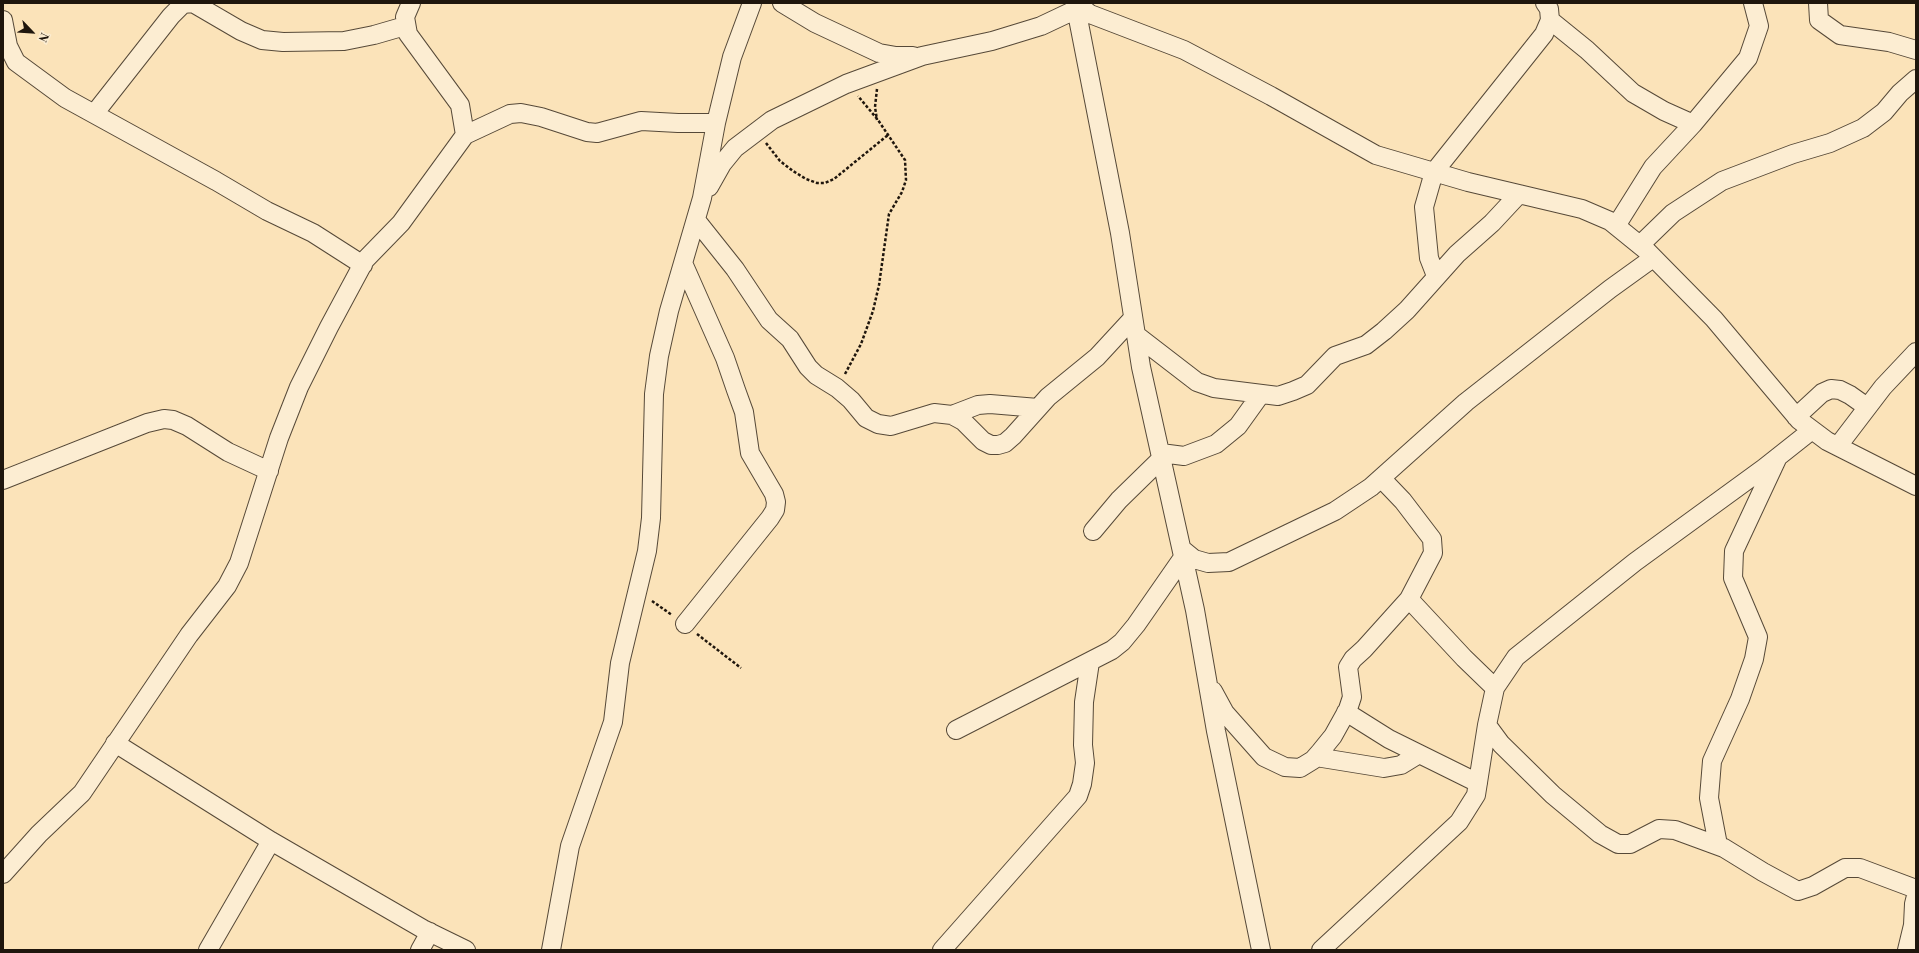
<!DOCTYPE html>
<html>
<head>
<meta charset="utf-8">
<style>
	body { margin:0 }
	#map { position:relative; width:1919px; height:953px; overflow:hidden; background:#fbe3b9; font-family:"Libre Bodoni",serif }
	canvas { display:block }
	.frame { position:absolute; inset:0; border:4px solid #1f160d; pointer-events:none }
	.north { position:absolute; left:12px; top:12px; width:40px; height:40px; -webkit-text-stroke:3px #fcedd2; paint-order:stroke; rotate:115deg; font-size:11px; font-weight:700; line-height:16px; text-align:center; color:#1f160d }
	.north::after { content:''; display:block; margin:auto; width:14px; height:18px; background:#1f160d; clip-path:polygon(50% 0,100% 100%,50% 72%,0 100%) }
</style>
</head>
<body>
<div id="map">
<canvas width="1919" height="953"></canvas>
<div class="frame"></div>
<div class="north">N</div>
</div>
<script>
const context = document.querySelector('canvas').getContext('2d');
context.lineJoin = 'round';
const shape = rows => new Path2D(rows.map(r => 'M' + r).join(''));
function strokePath(path, color, width, dash) { context.strokeStyle = color; context.lineWidth = width; context.lineCap = dash ? 'butt' : 'round'; context.setLineDash(dash || []); context.stroke(path); }
const minor = shape([
	[411,3,405,17,408,34,460,105,465,135],
	[782,3,815,23,879,53,896,56,913,56],
	[1075,3,1120,233,1141,367,1195,610,1216,731,1261,950],
	[1076,3,1090,14,1184,50,1271,96,1376,155,1468,182,1582,209,1610,221,1647,251,1714,319,1799,420,1827,441,1916,486],
	[1818,3,1819,20,1840,35,1889,42,1916,50],
	[3,20,8,46,16,62,65,98,216,181,267,211,313,233,363,265],
	[1550,20,1587,50,1633,93,1664,111,1693,124],
	[94,114,171,16,183,4,193,3,241,31,262,40,283,42,344,41,374,35,405,26],
	[709,187,722,164,735,148,772,120,846,84,922,56,992,41,1041,26,1077,9],
	[696,220,735,269,769,320,790,339,808,367,816,375,837,388,851,400,866,418,878,424,891,426,934,413,952,415,963,421,983,441,991,445,998,445,1005,443,1013,436,1048,397,1097,357,1133,318],
	[1616,226,1653,167,1693,124,1748,58,1759,26,1753,3],
	[1640,245,1673,213,1722,181,1793,154,1830,143,1863,128,1884,112,1900,93,1916,79],
	[683,263,725,358,736,390,744,412,750,453,774,494,776,502,775,510,770,518,685,624],
	[1436,276,1429,258,1424,207,1434,172,1544,34,1550,20,1549,9,1545,3],
	[1136,335,1197,382,1214,388,1278,396,1293,391,1307,385,1335,356,1366,345,1384,331,1407,310,1457,254,1492,223,1519,194],
	[952,415,978,405,990,404,1038,408],
	[1796,417,1822,393,1831,389,1840,390,1850,395,1867,407],
	[1838,446,1883,387,1916,352],
	[1161,453,1184,456,1216,444,1238,426,1261,394],
	[3,480,147,423,164,419,173,420,187,426,228,452,269,471],
	[1093,531,1119,500,1162,458],
	[1183,550,1194,559,1208,563,1229,562,1335,511,1371,487,1466,402,1610,289,1653,258],
	[1409,599,1464,658,1495,688],
	[1213,691,1225,713,1264,757,1285,767,1300,768,1313,760,1320,752,1333,736,1348,709,1352,697,1348,667,1353,659,1364,649,1409,599,1433,553,1432,539,1403,501,1381,478],
	[1346,712,1389,739,1478,783],
	[1487,725,1501,744,1553,795,1600,834,1618,844,1630,844,1659,829,1675,830,1724,848,1763,872,1798,891,1813,886,1845,868,1860,868,1916,889],
	[956,730,1112,650,1122,642,1136,625,1184,556],
	[115,743,271,841,423,929,466,950],
	[1316,757,1384,768,1401,765,1419,754],
	[1718,845,1709,798,1712,761,1740,699,1754,659,1758,637,1733,578,1734,551,1777,459],
	[3,874,39,834,82,793,189,635,227,586,239,563,279,438,299,387,329,327,365,260,401,223,465,135,510,114,521,113,541,117,587,132,597,133,641,121,678,123,716,123],
	[208,950,271,841],
	[420,950,430,932],
	[551,950,570,846,613,722,620,663,647,551,651,518,654,394,659,356,669,311,702,198,716,123,732,57,752,3],
	[942,950,1078,796,1082,784,1085,763,1083,745,1084,702,1090,662],
	[1321,950,1459,822,1476,795,1487,725,1495,688,1516,657,1635,562,1764,468,1812,430],
	[1907,950,1913,925,1914,904,1916,896]
]);
strokePath(minor, '#564938', 20);
strokePath(shape([
	[877,89,875,107,877,120],
	[766,143,780,161,793,171,806,179,817,183,825,183,834,179,888,135],
	[845,374,861,344,873,311,879,285,889,214,902,192,906,180,905,160,878,120,858,96],
	[652,601,672,615],
	[697,634,741,668]
]), '#1f160d', 2.5, [3, 2]);
strokePath(minor, '#fcedd2', 18);
</script>
</body>
</html>
